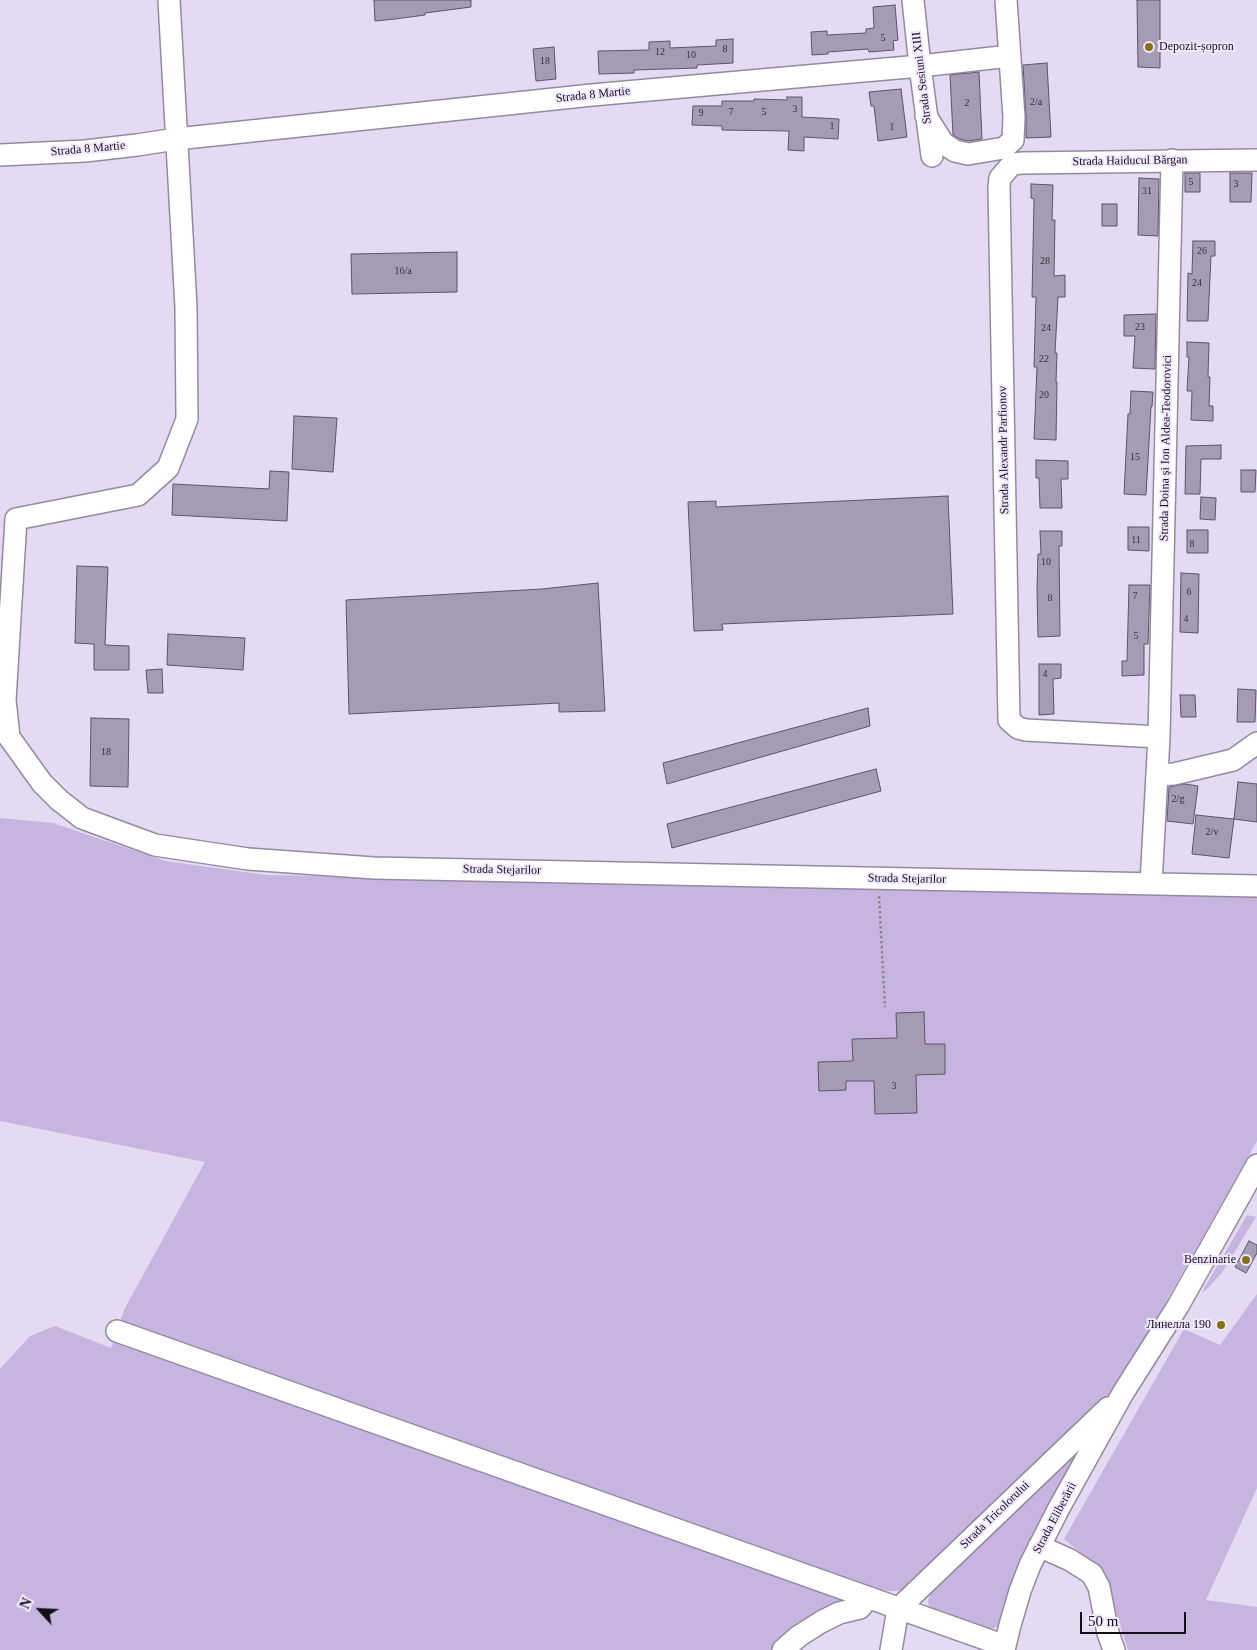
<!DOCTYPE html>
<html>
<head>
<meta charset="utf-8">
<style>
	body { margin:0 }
	#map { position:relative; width:1257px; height:1650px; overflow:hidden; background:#e4daf1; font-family:Georgia,serif }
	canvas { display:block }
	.north { position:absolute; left:15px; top:1585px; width:50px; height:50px; -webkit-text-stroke:4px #f1e7ff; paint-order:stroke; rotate:295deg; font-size:14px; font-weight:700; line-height:20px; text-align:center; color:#130f17 }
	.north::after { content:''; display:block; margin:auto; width:18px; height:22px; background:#130f17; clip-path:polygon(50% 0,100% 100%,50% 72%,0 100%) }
	.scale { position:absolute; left:1080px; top:1612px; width:106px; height:22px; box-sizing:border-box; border:2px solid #130f17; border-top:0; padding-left:6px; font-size:15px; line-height:18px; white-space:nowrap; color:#130f17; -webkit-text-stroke:4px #f1e7ff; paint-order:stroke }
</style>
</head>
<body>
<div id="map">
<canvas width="1257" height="1650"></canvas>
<div class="north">N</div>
<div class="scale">50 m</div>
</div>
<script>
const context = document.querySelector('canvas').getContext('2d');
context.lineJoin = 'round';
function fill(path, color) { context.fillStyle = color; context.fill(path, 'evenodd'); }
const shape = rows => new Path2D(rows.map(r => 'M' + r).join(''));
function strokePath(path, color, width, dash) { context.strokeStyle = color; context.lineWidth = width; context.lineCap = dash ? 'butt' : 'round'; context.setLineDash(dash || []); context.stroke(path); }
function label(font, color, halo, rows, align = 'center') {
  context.font = font + ' Georgia,serif'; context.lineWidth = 4; context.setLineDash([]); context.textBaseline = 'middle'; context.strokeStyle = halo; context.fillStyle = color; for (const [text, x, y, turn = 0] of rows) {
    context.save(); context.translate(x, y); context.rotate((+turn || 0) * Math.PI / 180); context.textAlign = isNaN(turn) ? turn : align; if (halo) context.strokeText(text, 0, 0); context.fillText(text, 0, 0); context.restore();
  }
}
fill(shape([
	[0,818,53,823,165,861,266,875,1257,894,1257,1141,1119,1385,903,1590,892,1591,867,1589,776,1650,0,1650,0,1369,30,1336,55,1326,111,1348,124,1310,205,1162,0,1121],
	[1247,1215,1256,1217,1221,1274,1206,1290,1202,1292],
	[1257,1294,1257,1488,1206,1600,1257,1607,1257,1650,1128,1650,1103,1571,1064,1539,1184,1329,1220,1345],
	[1079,1451,1000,1625,987,1631,929,1609,928,1600,933,1590]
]), '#c8b4e0');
const building = shape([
	[374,0,471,0,471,7,425,13,425,15,395,19,375,21,374,0],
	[1137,0,1160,0,1160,68,1138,67,1137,0],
	[895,5,898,40,893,41,894,50,869,52,868,49,828,52,828,54,812,55,811,32,827,31,827,35,866,33,866,29,874,28,873,7,895,5],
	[733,39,733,63,697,65,697,68,634,70,634,73,599,74,598,51,649,50,649,42,670,41,670,48,716,46,716,40,733,39],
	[554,47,556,79,536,81,533,49,554,47],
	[1047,63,1051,137,1026,138,1026,116,1023,65,1047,63],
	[979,72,982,139,968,141,960,139,953,135,950,75,979,72],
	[901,89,907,137,878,141,874,106,871,106,869,92,901,89],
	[787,97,802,97,802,117,839,119,838,139,804,137,804,151,788,150,789,131,722,130,722,126,692,125,693,106,722,106,722,101,754,101,754,99,787,100,787,97],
	[1185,173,1200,173,1200,192,1185,192,1185,173],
	[1230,173,1252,173,1251,202,1230,202,1230,173],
	[1139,178,1159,179,1158,236,1138,235,1139,178],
	[1031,184,1053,185,1052,220,1055,220,1054,276,1065,275,1065,297,1058,297,1055,353,1057,353,1056,382,1057,382,1056,440,1034,439,1037,367,1034,367,1036,297,1032,297,1034,199,1031,198,1031,184],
	[1102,204,1117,204,1117,226,1102,226,1102,204],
	[1193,241,1215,241,1215,256,1211,256,1208,321,1187,321,1188,273,1192,274,1193,241],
	[457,252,457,292,352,294,351,254,457,252],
	[1156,314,1155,369,1133,368,1135,336,1124,336,1124,315,1156,314],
	[1187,342,1209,343,1208,377,1210,377,1209,406,1213,406,1213,421,1191,420,1192,391,1187,391,1189,357,1187,357,1187,342],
	[1131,391,1153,392,1152,407,1151,407,1146,495,1124,494,1128,414,1130,414,1131,391],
	[294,416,337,418,333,472,292,469,294,416],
	[1221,445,1221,459,1201,459,1200,494,1185,494,1186,446,1221,445],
	[1036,460,1068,461,1068,479,1061,479,1062,508,1040,508,1039,478,1036,478,1036,460],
	[1241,470,1256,470,1255,492,1241,492,1241,470],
	[270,471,289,472,287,521,172,515,173,484,269,489,270,471],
	[948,496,953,614,722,624,723,630,694,631,688,502,716,501,716,507,948,496],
	[1201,497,1216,498,1215,520,1200,519,1201,497],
	[1128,527,1149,527,1149,551,1128,550,1128,527],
	[1187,530,1208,530,1208,553,1187,553,1187,530],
	[1040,531,1062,531,1062,546,1059,546,1060,636,1038,637,1037,588,1038,554,1041,554,1040,531],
	[77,566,108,567,105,645,129,646,129,670,94,670,94,644,75,643,77,566],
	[1181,573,1199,574,1198,633,1180,632,1181,573],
	[598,583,605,711,559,712,559,703,349,714,346,600,542,589,598,583],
	[1129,585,1150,585,1148,644,1144,644,1144,675,1122,676,1122,661,1127,661,1129,585],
	[168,634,245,638,243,670,167,665,168,634],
	[1039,664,1061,664,1061,678,1053,679,1054,714,1039,715,1039,664],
	[162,669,163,693,148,693,146,670,162,669],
	[1238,689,1256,690,1255,722,1237,722,1238,689],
	[1180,695,1195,695,1196,717,1181,717,1180,695],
	[868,708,870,726,667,784,663,763,868,708],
	[91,718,129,719,128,787,90,786,91,718],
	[876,769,881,791,672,848,667,824,876,769],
	[1238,782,1257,784,1257,822,1234,819,1238,782],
	[1185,784,1198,786,1193,824,1167,821,1169,787,1185,784],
	[1196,815,1234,819,1229,858,1192,854,1196,815],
	[924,1012,925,1044,945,1044,945,1074,916,1075,917,1113,875,1114,874,1081,846,1081,846,1090,819,1091,818,1062,853,1061,852,1039,897,1038,896,1013,924,1012],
	[1249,1241,1257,1245,1257,1253,1246,1273,1235,1267,1249,1241]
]);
fill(building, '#a59bb2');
strokePath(building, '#5d5469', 1);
const minor = shape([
	[169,0,186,307,187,419,168,468,138,495,16,519,5,700,9,737,42,783,59,800,82,818,155,845,248,859,374,868,1257,886],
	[913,0,920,66,932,156],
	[926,116,943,143,955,151,968,154,1004,148,1013,140,1014,117,1006,0],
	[0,155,85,151,137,145,176,139,592,95,920,66,1010,56],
	[1159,737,1026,730,1018,728,1009,720,999,187,1000,178,1012,164,1022,163,1257,160],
	[1157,775,1174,774,1233,760,1257,743],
	[1151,884,1159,737,1172,160],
	[117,1331,1005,1646],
	[1039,1546,1070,1560,1092,1574,1099,1587,1108,1633,1114,1650],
	[783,1650,799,1636,821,1622,839,1613,860,1608,868,1598],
	[891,1650,898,1609,1108,1408],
	[1004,1650,1010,1625,1020,1591,1030,1565,1059,1508,1123,1393,1178,1306,1257,1165]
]);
strokePath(minor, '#948aa0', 24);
strokePath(shape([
	[879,896,885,1007]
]), '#8d8696', 2.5, [2.5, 2.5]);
strokePath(minor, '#fff', 21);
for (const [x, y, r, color] of [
	[1149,47,5,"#867213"],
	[1246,1260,5,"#867213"],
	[1221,1325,5,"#867213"]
]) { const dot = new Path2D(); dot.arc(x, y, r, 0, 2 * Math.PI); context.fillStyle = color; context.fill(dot); strokePath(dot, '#f1e7ff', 2); }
label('10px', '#38323e', null, [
	["5",883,38],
	["8",725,49],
	["12",660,52],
	["10",691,55],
	["18",545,61],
	["2/a",1036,102],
	["2",967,103],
	["3",795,109],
	["7",731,112],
	["5",764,112],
	["9",701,113],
	["1",832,126],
	["1",892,127],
	["5",1191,182],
	["3",1236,184],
	["31",1147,191],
	["26",1202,251],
	["28",1045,261],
	["16/a",403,271],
	["24",1197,283],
	["23",1140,327],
	["24",1046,328],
	["22",1044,359],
	["20",1044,395],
	["15",1135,457],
	["11",1136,540],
	["8",1192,544],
	["10",1046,562],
	["6",1189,592],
	["7",1135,596],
	["8",1050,598],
	["4",1186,619],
	["5",1136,636],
	["4",1045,674],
	["18",106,752],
	["2/g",1178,799],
	["2/v",1212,832],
	["3",894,1086]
]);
label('12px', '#130f17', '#f1e7ff', [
	["Depozit-șopron",1159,47,"left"],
	["Benzinarie",1236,1260],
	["Линелла 190",1211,1325]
], 'right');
label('12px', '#130f17', '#f1e7ff', [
	["Strada Sesiuni XIII",922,78,-97],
	["Strada 8 Martie",593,95,-6],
	["Strada 8 Martie",88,149,-5],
	["Strada Haiducul Bărgan",1130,161,-1],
	["Strada Doina și Ion Aldea-Teodorovici",1166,448,-89],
	["Strada Alexandr Parfionov",1004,450,-91],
	["Strada Stejarilor",502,870,1],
	["Strada Stejarilor",907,879,1],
	["Strada Tricolorului",995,1515,-44],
	["Strada Eliberării",1055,1518,-62]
]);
</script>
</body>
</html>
